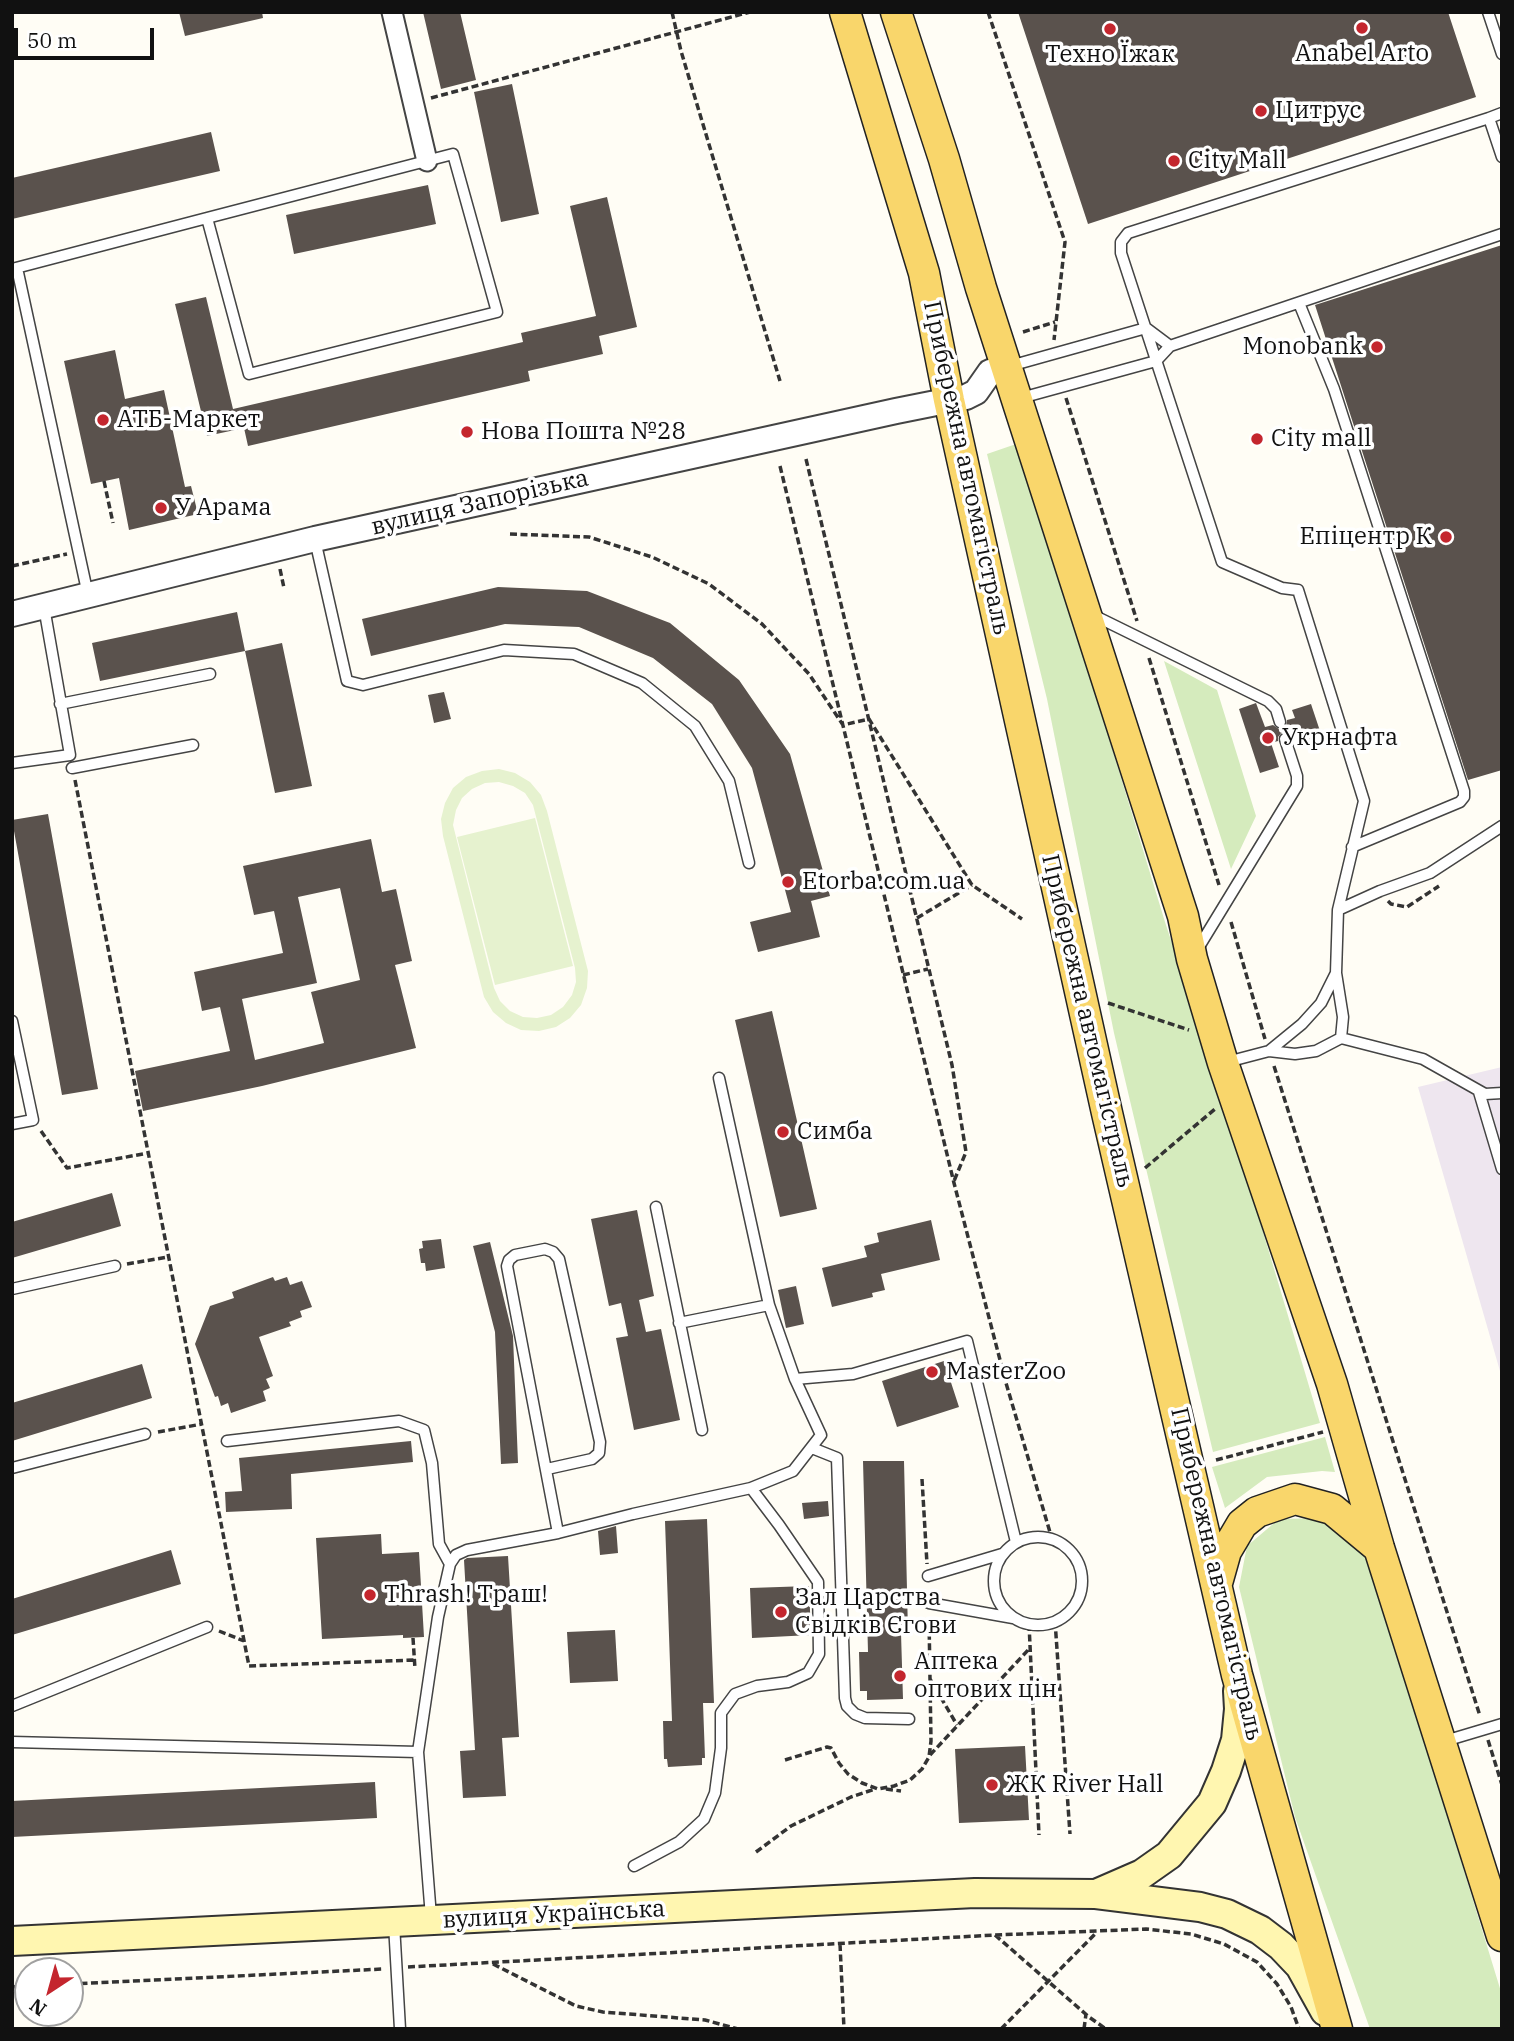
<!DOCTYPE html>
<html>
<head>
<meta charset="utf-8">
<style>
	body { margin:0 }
	#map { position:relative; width:1514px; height:2041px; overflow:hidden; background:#fffdf5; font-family:"IBM Plex Serif",serif }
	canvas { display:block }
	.frame { position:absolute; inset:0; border:14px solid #111; pointer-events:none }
	.north { position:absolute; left:14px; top:1957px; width:70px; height:70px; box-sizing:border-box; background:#fff; border:2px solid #a0a0a0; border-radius:50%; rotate:216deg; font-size:19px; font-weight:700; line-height:28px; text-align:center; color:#111 }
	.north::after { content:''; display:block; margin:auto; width:24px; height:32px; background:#c4262e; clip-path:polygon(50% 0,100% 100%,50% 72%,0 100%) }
	.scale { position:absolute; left:14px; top:28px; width:140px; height:32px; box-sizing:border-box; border:4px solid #111; border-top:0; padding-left:9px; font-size:21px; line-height:24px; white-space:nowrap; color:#111; -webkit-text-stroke:5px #fff; paint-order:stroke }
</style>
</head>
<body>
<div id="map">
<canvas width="1514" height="2041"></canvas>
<div class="frame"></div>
<div class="north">N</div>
<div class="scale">50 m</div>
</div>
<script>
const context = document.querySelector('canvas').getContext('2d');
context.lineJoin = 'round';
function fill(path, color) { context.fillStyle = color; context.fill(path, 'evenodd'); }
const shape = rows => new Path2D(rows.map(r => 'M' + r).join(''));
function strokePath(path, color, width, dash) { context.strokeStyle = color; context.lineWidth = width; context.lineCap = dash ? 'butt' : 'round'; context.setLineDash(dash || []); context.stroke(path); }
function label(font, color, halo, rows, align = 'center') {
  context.font = font + ' "IBM Plex Serif",serif'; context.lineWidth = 7; context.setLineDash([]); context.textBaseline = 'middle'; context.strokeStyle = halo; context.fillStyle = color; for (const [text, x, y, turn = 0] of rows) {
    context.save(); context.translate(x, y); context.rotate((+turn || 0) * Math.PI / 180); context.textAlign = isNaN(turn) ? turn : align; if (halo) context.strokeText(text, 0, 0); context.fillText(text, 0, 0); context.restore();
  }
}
fill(shape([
	[1502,1067,1502,1378,1418,1087]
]), '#eee6ef');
fill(shape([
	[1019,443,1165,922,1224,1101,1320,1423,1213,1452,1114,1033,1047,699,987,454],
	[1164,661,1217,690,1256,816,1231,869],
	[1325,1437,1335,1472,1322,1471,1267,1477,1225,1508,1212,1467],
	[1323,1518,1366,1550,1502,1995,1502,2029,1370,2029,1295,1817,1239,1587,1247,1546,1279,1519]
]), '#d5ebbd');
fill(shape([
	[499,769,515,773,530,782,541,795,547,811,588,971,587,988,581,1005,570,1018,556,1027,539,1031,521,1030,506,1023,493,1012,484,997,443,836,441,819,445,803,453,788,466,777,482,771],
	[499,782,513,786,525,793,533,805,575,968,576,982,572,995,563,1007,551,1015,537,1018,523,1017,510,1011,500,1001,494,988,453,825,456,810,462,798,472,789,485,783],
	[535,818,573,966,495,985,457,837]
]), '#e6f2cf');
fill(shape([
	[179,12,262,12,263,18,185,36],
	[423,12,460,12,476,80,441,89],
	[1018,12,1448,12,1476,97,1088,224],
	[512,84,539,214,501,222,474,92],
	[211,132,220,171,12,219,12,178],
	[428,185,436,224,294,254,286,215],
	[607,197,637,327,599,336,603,354,528,371,530,381,248,446,244,428,207,436,175,304,206,297,233,409,523,342,521,333,596,316,570,206],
	[1502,245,1502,770,1468,780,1315,305],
	[115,350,125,399,164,390,185,487,191,486,198,514,129,530,119,478,91,484,64,361],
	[498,587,587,591,670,623,739,680,790,754,830,896,811,901,820,937,758,952,750,922,791,912,752,768,712,704,653,658,579,627,505,624,371,656,362,619],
	[237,612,245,651,100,681,92,643],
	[282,643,312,786,275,793,245,651],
	[444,692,451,719,434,723,428,695],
	[1256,703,1265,727,1273,725,1279,729,1286,727,1287,720,1295,718,1292,710,1311,704,1322,737,1303,744,1300,734,1292,737,1287,732,1282,732,1278,737,1278,741,1271,743,1279,767,1260,773,1239,709],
	[48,814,98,1089,62,1095,12,820],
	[371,839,382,892,396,889,412,961,395,965,416,1048,262,1086,143,1111,135,1071,230,1051,220,1007,202,1011,194,972,283,953,274,911,254,915,243,866],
	[340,888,360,980,311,992,324,1043,255,1060,242,999,317,983,298,897],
	[772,1011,817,1209,780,1217,735,1020],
	[112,1193,121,1226,12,1258,12,1222],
	[637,1210,654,1296,639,1300,646,1332,661,1329,680,1420,634,1430,616,1338,628,1336,621,1303,609,1306,591,1219],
	[931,1220,940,1260,881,1274,885,1290,872,1293,873,1297,832,1307,822,1268,867,1257,864,1246,879,1242,877,1233],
	[441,1239,445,1268,426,1271,425,1263,421,1263,419,1249,423,1248,422,1241],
	[490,1242,513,1336,518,1463,501,1464,495,1332,473,1246],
	[273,1277,275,1281,287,1277,290,1285,302,1281,312,1307,300,1311,302,1317,289,1322,291,1326,259,1337,273,1376,266,1379,270,1388,263,1391,266,1401,231,1413,228,1403,221,1406,218,1396,215,1397,195,1344,210,1306,234,1298,232,1292],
	[796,1286,804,1324,786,1328,778,1290],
	[944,1361,959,1407,897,1427,882,1381],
	[142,1364,152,1398,12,1441,12,1403],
	[411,1441,413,1462,291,1474,292,1509,226,1512,225,1492,242,1491,239,1458],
	[863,1461,904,1461,908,1633,901,1633,903,1699,867,1700,867,1691,860,1691,859,1652,868,1652],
	[828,1501,829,1516,804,1519,802,1503],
	[707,1519,714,1703,703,1703,705,1758,702,1758,702,1765,668,1767,667,1759,664,1759,663,1721,672,1721,665,1521],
	[616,1526,618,1553,600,1555,598,1531],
	[381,1534,382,1554,419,1552,424,1637,403,1638,403,1635,322,1639,316,1538],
	[171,1550,181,1584,12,1635,12,1599],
	[508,1556,519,1737,502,1738,506,1796,463,1798,460,1751,475,1750,464,1560,467,1558],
	[809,1586,811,1635,752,1638,750,1588],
	[615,1630,618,1681,570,1683,567,1632],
	[1025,1746,1029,1820,959,1823,955,1749],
	[375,1782,377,1818,12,1837,12,1801]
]), '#5a524d');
const service = shape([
	[1488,12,1502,54],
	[1489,118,1502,113],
	[17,268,88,595],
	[12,269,207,218,453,154,497,312,249,374,207,218],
	[1299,303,1334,389,1464,791,1464,797,1460,802,1352,847],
	[1010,366,1146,328,1170,346],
	[1021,398,1156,361,1170,346,1502,234],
	[315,540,347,681,363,685,504,650,574,654,642,683,695,726,729,781,749,863],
	[1093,615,1268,701,1276,709,1280,722],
	[60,704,210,674],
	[12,763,70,755,44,607],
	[72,768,193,745],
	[1338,910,1364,801,1298,590,1282,588,1222,562,1121,253,1121,242,1128,233,1489,118,1502,157],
	[1197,950,1297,786,1297,776,1285,739],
	[12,1021,33,1120,12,1124],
	[1341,1038,1343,1017,1336,973,1338,910,1380,891,1430,873,1502,826],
	[1269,1051,1302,1024,1321,1003,1336,973],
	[1227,1062,1269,1051,1295,1054,1316,1051,1341,1038,1423,1059,1485,1094,1502,1093],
	[719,1078,769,1305],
	[1479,1092,1502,1169],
	[656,1207,702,1430],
	[12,1289,115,1266],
	[795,1379,853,1374,967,1341,1016,1542],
	[227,1441,399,1421,424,1430,432,1463,439,1544,450,1564],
	[812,1448,837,1458,845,1698,847,1706,855,1714,865,1718,909,1719],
	[12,1468,145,1434],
	[547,1469,592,1459,599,1453,600,1442,559,1259,553,1252,545,1249,515,1255,509,1260,507,1266,558,1533],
	'994 1581a44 44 0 1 1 88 0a44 44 0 1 1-88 0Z',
	[928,1576,1002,1554],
	[929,1603,1013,1618],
	[12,1706,207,1627],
	[1445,1741,1502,1724],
	[12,1742,418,1752],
	[634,1866,679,1842,704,1819,715,1793,721,1748,721,1713,735,1694,757,1686,788,1682,808,1673,819,1654,818,1582,779,1525,751,1488],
	[431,1917,418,1752,438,1617,450,1564,456,1555,467,1550,558,1533,633,1514,751,1488,793,1471,821,1435,795,1379,769,1305,679,1323],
	[394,1924,400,2029]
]);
const minor = shape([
	[392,12,427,161]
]);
const tertiary = shape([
	[12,614,315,539,896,411,966,397,976,392,990,372,1007,367]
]);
const secondary = shape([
	[1096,1894,1142,1874,1169,1855,1212,1803,1226,1771,1236,1740,1239,1709,1238,1691],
	[12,1941,975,1893,1096,1894,1200,1907,1227,1914,1260,1930,1281,1946,1300,1966,1325,2011]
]);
const primary = shape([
	[845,12,924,273,949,400,1107,1113,1237,1675,1337,2029],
	[896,12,944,159,981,288,1183,916,1192,959,1223,1063,1332,1384,1379,1548,1502,1936],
	[1217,1583,1226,1551,1242,1524,1257,1512,1295,1499,1332,1509,1379,1548]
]);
strokePath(service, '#444', 13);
strokePath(minor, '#444', 23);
strokePath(tertiary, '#444', 28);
strokePath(secondary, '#333', 32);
strokePath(primary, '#222', 33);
strokePath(shape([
	[672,12,681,51,780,381],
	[988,12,1065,242,1054,340],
	[431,98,750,12],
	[1023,332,1055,322],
	[1066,398,1137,621],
	[806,459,952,1065,966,1152,954,1181],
	[780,466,954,1183,1006,1383,1052,1539],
	[104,481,113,523],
	[510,534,589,537,652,557,709,584,762,624,809,674,843,725,869,719,972,885,1022,919],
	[12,566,67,554],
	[280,569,284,588],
	[1149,658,1219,885],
	[75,780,249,1666,414,1660],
	[1388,901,1391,904,1407,907,1439,886],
	[917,918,972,885],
	[1231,922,1265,1039],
	[903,975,928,969],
	[1108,1003,1189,1030],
	[1274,1066,1480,1716],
	[41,1131,67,1168,148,1153],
	[1145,1168,1215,1109],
	[127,1264,168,1257],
	[158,1432,202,1424],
	[1216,1460,1323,1432],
	[922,1479,927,1564],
	[1055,1621,1070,1834],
	[1029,1624,1039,1835],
	[219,1631,244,1641],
	[413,1638,415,1669],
	[930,1679,957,1725],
	[1488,1740,1502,1785],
	[930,1755,1030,1648],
	[785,1760,827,1747,831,1748,839,1763,848,1774,862,1783,878,1789,894,1786,910,1780,922,1769,929,1757,931,1741,929,1617],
	[886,1789,901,1791],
	[756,1852,791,1826,851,1797,875,1789],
	[995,1935,1089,2017,1106,2029],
	[840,1944,844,2029],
	[493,1964,576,2006,603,2012,705,2020,738,2029],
	[408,1967,995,1935,1146,1929,1191,1934,1224,1944,1257,1962,1277,1984,1291,2007,1299,2029],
	[70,1984,383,1969],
	[12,1987,28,1986],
	[1001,2029,1096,1933],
	[1084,2029,1086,2014]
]), '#333', 3.5, [7, 3.5]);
strokePath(service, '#fff', 10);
strokePath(minor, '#fff', 19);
strokePath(tertiary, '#fff', 24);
strokePath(secondary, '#fff6b0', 28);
strokePath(primary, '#f9d66b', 30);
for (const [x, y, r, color] of [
	[1362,28,7,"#c4262e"],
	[1110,29,7,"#c4262e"],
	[1261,111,7,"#c4262e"],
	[1174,161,7,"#c4262e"],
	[1377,347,7,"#c4262e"],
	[103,420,7,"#c4262e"],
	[467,432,7,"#c4262e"],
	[1257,439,7,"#c4262e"],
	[161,508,7,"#c4262e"],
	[1446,537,7,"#c4262e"],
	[1268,738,7,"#c4262e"],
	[788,882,7,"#c4262e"],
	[783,1132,7,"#c4262e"],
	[932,1372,7,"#c4262e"],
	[370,1595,7,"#c4262e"],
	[781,1612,7,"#c4262e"],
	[900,1676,7,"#c4262e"],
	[992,1785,7,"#c4262e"]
]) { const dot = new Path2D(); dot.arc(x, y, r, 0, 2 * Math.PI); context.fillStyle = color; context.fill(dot); strokePath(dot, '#fff', 2.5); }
label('24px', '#111', '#fff', [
	["Anabel Arto",1362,54,"center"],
	["Техно Їжак",1110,55,"center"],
	["Цитрус",1275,111],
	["City Mall",1188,161],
	["Monobank",1363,347,"right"],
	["АТБ-Маркет",117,420],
	["Нова Пошта №28",481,432],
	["City mall",1271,439],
	["У Арама",175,508],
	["Епіцентр К",1432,537,"right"],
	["Укрнафта",1282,738],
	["Etorba.com.ua",802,882],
	["Симба",797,1132],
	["MasterZoo",946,1372],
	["Thrash! Траш!",384,1595],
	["Зал Царства",795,1598],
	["Свідків Єгови",795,1626],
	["Аптека",914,1662],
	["оптових цін",914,1690],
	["ЖК River Hall",1006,1785]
], 'left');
label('24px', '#111', '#fff', [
	["Прибережна автомагістраль",966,468,78],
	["вулиця Запорізька",480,503,-13],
	["Прибережна автомагістраль",1087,1021,77],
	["Прибережна автомагістраль",1216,1574,77],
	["вулиця Українська",554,1915,-3]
]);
</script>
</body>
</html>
